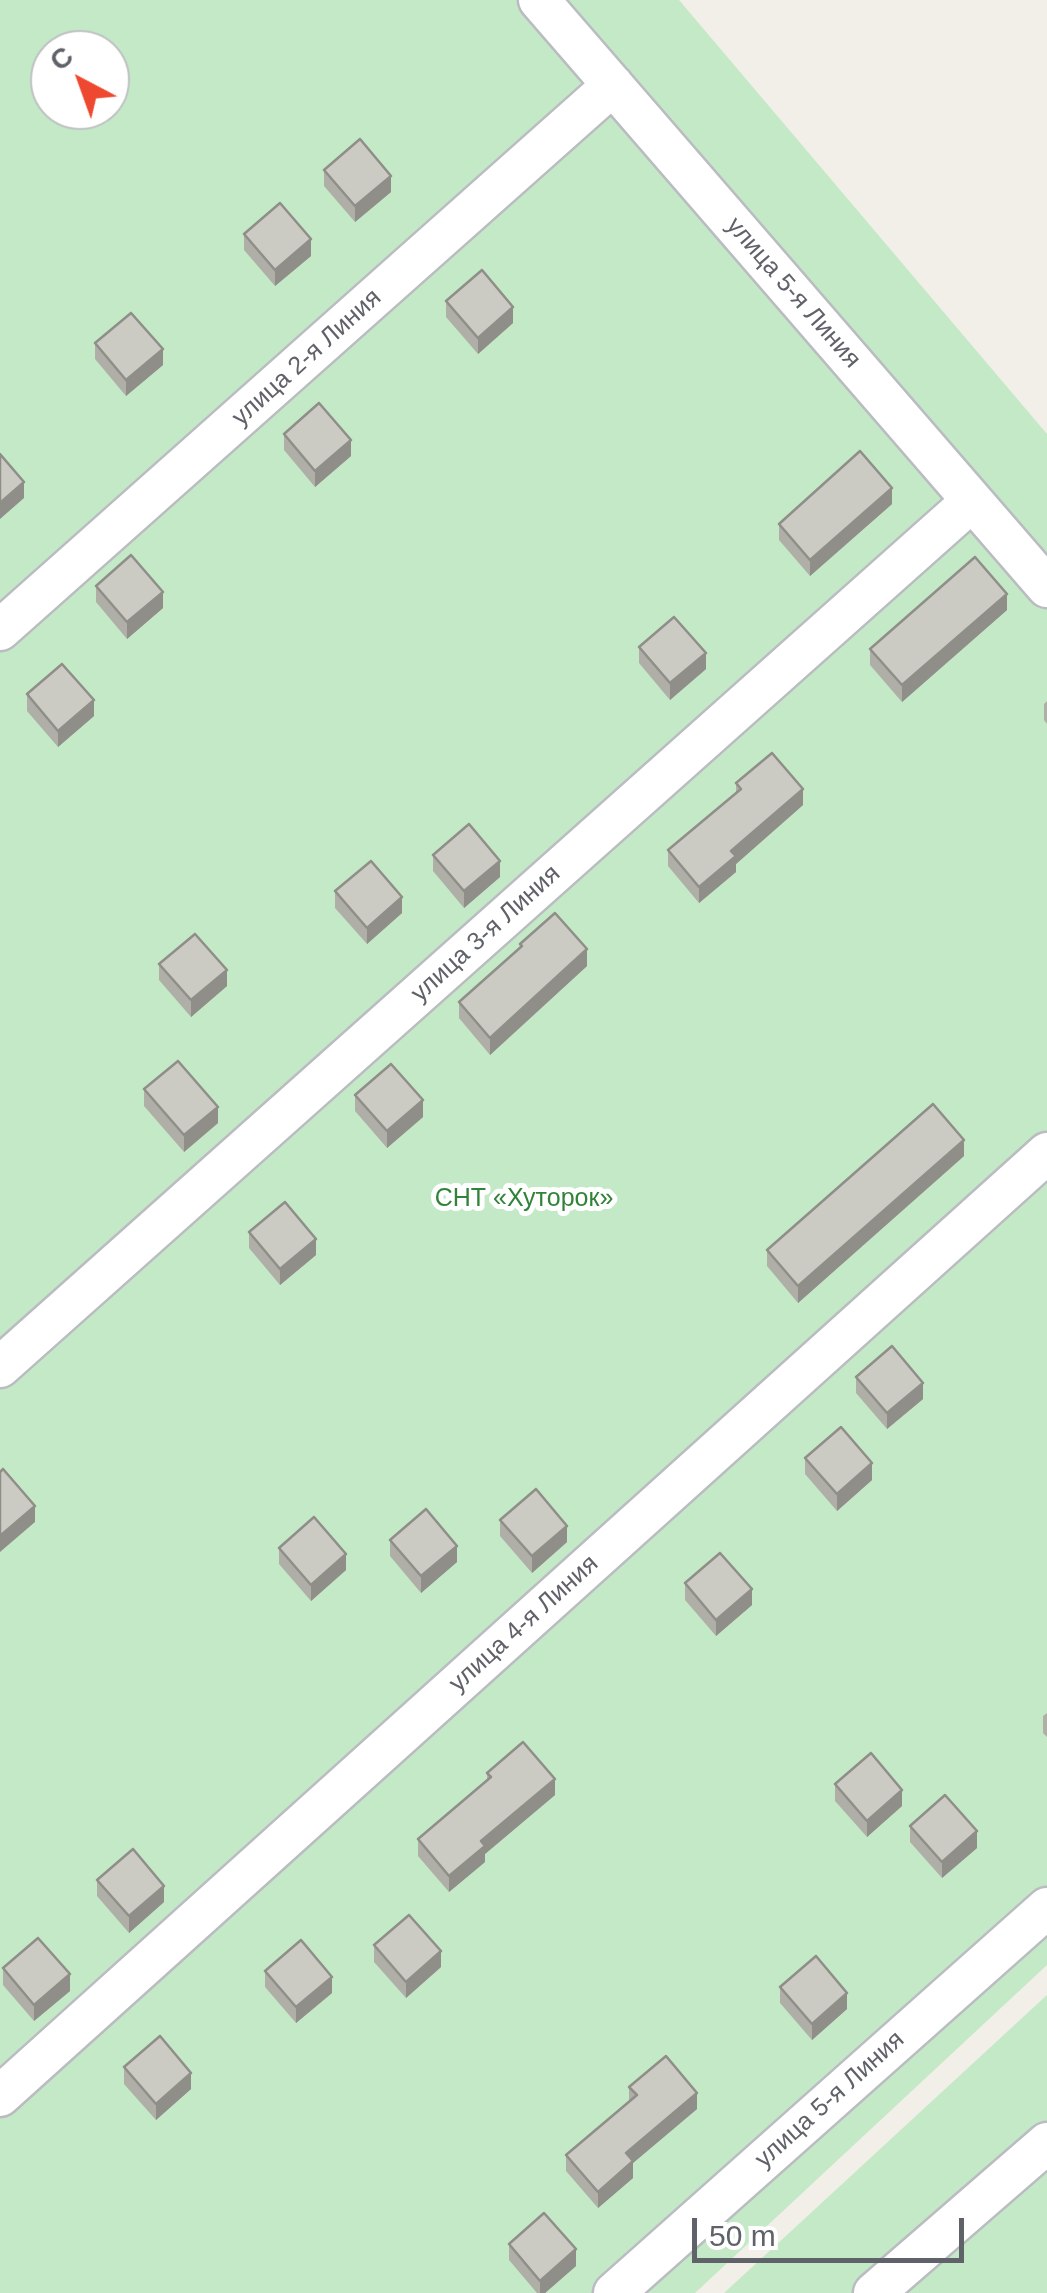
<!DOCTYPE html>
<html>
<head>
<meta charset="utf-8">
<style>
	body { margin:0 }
	#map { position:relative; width:1047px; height:2293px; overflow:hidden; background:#f1efe7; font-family:Helvetica,sans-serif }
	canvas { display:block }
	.north { position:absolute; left:30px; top:30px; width:100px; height:100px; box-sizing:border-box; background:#fff; border:2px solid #bfc0c3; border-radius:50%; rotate:319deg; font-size:28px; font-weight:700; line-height:40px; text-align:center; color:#5f6268 }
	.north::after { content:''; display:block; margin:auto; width:35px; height:45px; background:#ee4930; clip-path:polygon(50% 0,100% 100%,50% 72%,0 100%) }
	.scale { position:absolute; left:692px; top:2218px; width:272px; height:45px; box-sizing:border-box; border:5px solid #5f6268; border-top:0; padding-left:12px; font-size:30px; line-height:35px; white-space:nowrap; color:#5f6268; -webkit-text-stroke:8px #fff; paint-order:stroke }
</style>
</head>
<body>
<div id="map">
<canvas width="1047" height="2293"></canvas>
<div class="north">С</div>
<div class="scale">50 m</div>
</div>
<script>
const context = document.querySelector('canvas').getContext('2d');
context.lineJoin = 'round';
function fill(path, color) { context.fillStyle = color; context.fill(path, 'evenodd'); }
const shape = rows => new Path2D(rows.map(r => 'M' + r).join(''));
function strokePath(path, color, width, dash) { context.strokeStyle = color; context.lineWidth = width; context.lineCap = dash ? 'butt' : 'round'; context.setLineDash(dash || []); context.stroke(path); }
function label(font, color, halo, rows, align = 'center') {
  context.font = font + ' Helvetica,sans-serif'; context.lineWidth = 10; context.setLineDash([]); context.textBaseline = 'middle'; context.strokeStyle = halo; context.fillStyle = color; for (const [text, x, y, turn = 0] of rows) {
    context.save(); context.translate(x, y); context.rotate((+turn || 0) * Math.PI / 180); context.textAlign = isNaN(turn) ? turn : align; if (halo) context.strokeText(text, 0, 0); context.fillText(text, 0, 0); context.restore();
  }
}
fill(shape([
	[0,0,679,0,1047,434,1047,1965,695,2293,0,2293],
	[50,50,110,50,110,110,50,110],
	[1047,1995,1047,2293,724,2293]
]), '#c4e9c6');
const minor = shape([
	[539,0,1047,587],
	[0,630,613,85],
	[0,1367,972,501],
	[0,2096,1047,1153],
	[614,2293,1047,1908],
	[874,2293,1047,2143]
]);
strokePath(minor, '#babcc1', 45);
strokePath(minor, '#fff', 40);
fill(shape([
	[324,170,391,192,355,222,324,186],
	[244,234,311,256,275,286,244,250],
	[446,301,513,323,478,354,446,317],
	[95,343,163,365,126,396,95,359],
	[284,434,351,456,315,487,284,450],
	[892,504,810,576,779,540,779,524],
	[96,586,163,608,127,639,96,602],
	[1007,610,902,702,870,665,870,649],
	[639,647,706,669,670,700,639,663],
	[27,694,94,716,58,747,27,711],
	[1047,701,1047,724,1044,720,1044,704],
	[736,783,803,805,736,864,736,872,699,903,668,866,668,850,736,793],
	[433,855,500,877,464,908,433,871],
	[335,891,402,913,367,944,335,908],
	[520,944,587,966,490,1055,459,1018,459,1002,520,948],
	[159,964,227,986,191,1017,159,980],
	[144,1089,218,1123,184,1152,144,1106],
	[355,1095,423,1117,387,1148,355,1111],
	[964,1156,798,1303,767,1266,767,1250],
	[249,1232,316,1255,280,1285,249,1248],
	[856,1377,923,1399,887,1429,856,1393],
	[805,1458,872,1480,837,1511,805,1474],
	[500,1520,567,1542,532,1573,500,1536],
	[390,1540,457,1562,421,1593,390,1556],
	[279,1548,346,1570,311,1601,279,1564],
	[685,1583,752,1605,716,1636,685,1600],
	[1047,1713,1047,1737,1043,1733,1043,1716],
	[487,1773,555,1795,485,1854,485,1862,449,1892,418,1856,418,1839,487,1781],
	[835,1784,902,1806,867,1837,835,1801],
	[910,1826,977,1848,942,1878,910,1842],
	[97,1880,164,1902,129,1933,97,1896],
	[374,1945,441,1967,406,1998,374,1962],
	[3,1968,70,1991,34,2021,3,1985],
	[265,1971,332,1993,296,2023,265,1987],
	[780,1987,847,2009,812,2040,780,2003],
	[124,2067,191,2089,156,2120,124,2084],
	[629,2087,697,2109,633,2163,633,2178,598,2208,566,2171,566,2155,629,2101],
	[509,2244,576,2266,545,2293,537,2293,509,2260]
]), '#afafa8');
fill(shape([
	[391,176,391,192,355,222,355,206],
	[311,239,311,256,275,286,275,270],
	[513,307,513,323,478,354,478,338],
	[163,349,163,365,126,396,126,380],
	[351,440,351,456,315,487,315,471],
	[24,482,24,498,0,519,0,503],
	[892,488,892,504,810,576,810,560],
	[163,592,163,608,127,639,127,622],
	[1007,594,1007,610,902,702,902,685],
	[706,653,706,669,670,700,670,683],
	[94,700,94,716,58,747,58,731],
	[803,789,803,805,736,864,736,872,699,903,699,887,731,851],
	[500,861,500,877,464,908,464,891],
	[402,897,402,913,367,944,367,928],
	[587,949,587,966,490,1055,490,1038],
	[227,970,227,986,191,1017,191,1000],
	[423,1100,423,1117,387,1148,387,1131],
	[218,1107,218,1123,184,1152,184,1135],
	[964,1140,964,1156,798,1303,798,1286],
	[316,1239,316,1255,280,1285,280,1269],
	[923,1383,923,1399,887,1429,887,1413],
	[872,1463,872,1480,837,1511,837,1494],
	[35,1506,35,1522,0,1552,0,1536],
	[567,1526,567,1542,532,1573,532,1556],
	[457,1546,457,1562,421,1593,421,1576],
	[346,1554,346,1570,311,1601,311,1585],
	[752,1589,752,1605,716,1636,716,1620],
	[555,1779,555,1795,485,1854,485,1862,449,1892,449,1876,481,1841],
	[902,1790,902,1806,867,1837,867,1821],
	[977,1831,977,1848,942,1878,942,1862],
	[164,1886,164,1902,129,1933,129,1916],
	[441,1951,441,1967,406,1998,406,1982],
	[70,1974,70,1991,34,2021,34,2005],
	[332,1977,332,1993,296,2023,296,2007],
	[847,1993,847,2009,812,2040,812,2024],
	[191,2073,191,2089,156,2120,156,2104],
	[697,2093,697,2109,633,2163,633,2178,598,2208,598,2192,626,2153],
	[576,2249,576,2266,545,2293,540,2293,540,2281]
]), '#8f8e88');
const building = shape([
	[360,139,391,176,355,206,324,170,360,139],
	[280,203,311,239,275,270,244,234,280,203],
	[482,270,513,307,478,338,446,301,482,270],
	[131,313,163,349,126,380,95,343,131,313],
	[319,403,351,440,315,471,284,434,319,403],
	[860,451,892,488,810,560,779,524,860,451],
	[0,454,24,482,0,503,0,454],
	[131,555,163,592,127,622,96,586,131,555],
	[975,557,1007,594,902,685,870,649,975,557],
	[674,617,706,653,670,683,639,647,674,617],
	[62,664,94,700,58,731,27,694,62,664],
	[772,753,803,789,731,851,736,856,699,887,668,850,741,789,736,783,772,753],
	[469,824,500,861,464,891,433,855,469,824],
	[371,861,402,897,367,928,335,891,371,861],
	[555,913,587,949,490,1038,459,1002,522,946,520,944,555,913],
	[195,934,227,970,191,1000,159,964,195,934],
	[178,1061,218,1107,184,1135,144,1089,178,1061],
	[391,1064,423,1100,387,1131,355,1095,391,1064],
	[933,1104,964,1140,798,1286,767,1250,933,1104],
	[285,1202,316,1239,280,1269,249,1232,285,1202],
	[892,1346,923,1383,887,1413,856,1377,892,1346],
	[841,1427,872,1463,837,1494,805,1458,841,1427],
	[3,1469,35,1506,0,1536,0,1472,3,1469],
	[536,1489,567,1526,532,1556,500,1520,536,1489],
	[426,1509,457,1546,421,1576,390,1540,426,1509],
	[314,1517,346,1554,311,1585,279,1548,314,1517],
	[720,1553,752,1589,716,1620,685,1583,720,1553],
	[523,1742,555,1779,481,1841,485,1846,449,1876,418,1839,491,1777,487,1773,523,1742],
	[871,1753,902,1790,867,1821,835,1784,871,1753],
	[945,1795,977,1831,942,1862,910,1826,945,1795],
	[133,1849,164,1886,129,1916,97,1880,133,1849],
	[409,1915,441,1951,406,1982,374,1945,409,1915],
	[38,1938,70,1974,34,2005,3,1968,38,1938],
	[301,1940,332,1977,296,2007,265,1971,301,1940],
	[816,1956,847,1993,812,2024,780,1987,816,1956],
	[160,2036,191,2073,156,2104,124,2067,160,2036],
	[666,2056,697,2093,626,2153,633,2161,598,2192,566,2155,637,2095,629,2087,666,2056],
	[544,2213,576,2249,540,2281,509,2244,544,2213]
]);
fill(building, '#cccbc3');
strokePath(building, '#8f8e88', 2.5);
label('25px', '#5f6268', '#fff', [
	["улица 5-я Линия",793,293,49],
	["улица 2-я Линия",307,358,-42],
	["улица 3-я Линия",486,934,-42],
	["улица 4-я Линия",524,1624,-42],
	["улица 5-я Линия",830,2100,-42]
]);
label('25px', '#32833a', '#fff', [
	["СНТ «Хуторок»",524,1199]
]);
</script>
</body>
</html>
